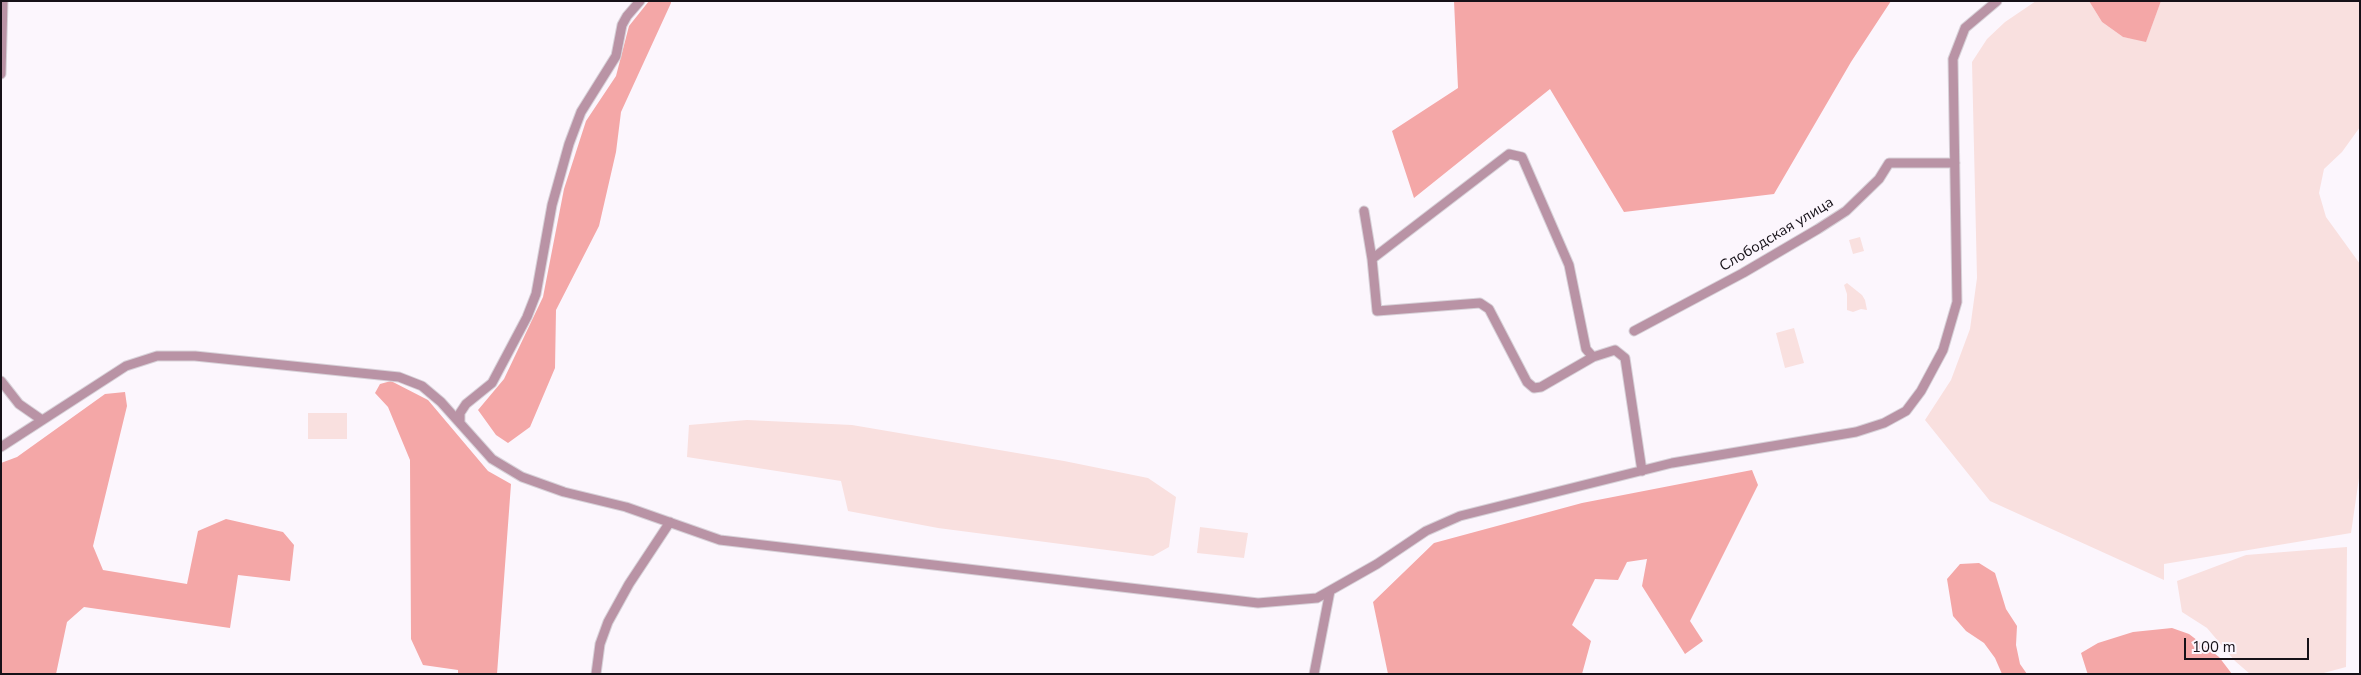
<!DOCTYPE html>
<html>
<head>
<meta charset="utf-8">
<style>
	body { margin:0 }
	#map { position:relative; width:2361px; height:675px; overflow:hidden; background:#fcf6fd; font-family:"Nunito Sans",sans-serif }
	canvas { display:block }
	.frame { position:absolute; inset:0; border:2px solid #161118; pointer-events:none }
	.scale { position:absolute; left:2184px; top:638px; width:125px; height:22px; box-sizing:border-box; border:2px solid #161118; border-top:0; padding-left:6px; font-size:15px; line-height:18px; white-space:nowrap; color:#161118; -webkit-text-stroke:4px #fcf6fd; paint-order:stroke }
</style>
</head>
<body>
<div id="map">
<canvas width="2361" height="675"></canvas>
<div class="frame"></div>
<div class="scale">100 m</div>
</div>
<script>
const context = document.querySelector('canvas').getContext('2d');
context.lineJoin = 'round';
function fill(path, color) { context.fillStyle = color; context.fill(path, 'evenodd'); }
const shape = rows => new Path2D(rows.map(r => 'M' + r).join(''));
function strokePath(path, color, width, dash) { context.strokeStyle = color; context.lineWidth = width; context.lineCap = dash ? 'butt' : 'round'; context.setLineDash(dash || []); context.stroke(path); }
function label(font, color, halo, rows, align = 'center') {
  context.font = font + ' "Nunito Sans",sans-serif'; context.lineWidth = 4; context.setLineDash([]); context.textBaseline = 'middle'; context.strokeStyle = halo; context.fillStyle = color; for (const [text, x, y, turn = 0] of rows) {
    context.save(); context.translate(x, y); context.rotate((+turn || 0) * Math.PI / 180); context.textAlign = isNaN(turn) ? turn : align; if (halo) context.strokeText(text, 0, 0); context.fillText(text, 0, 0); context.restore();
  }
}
fill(shape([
	[2036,1,2089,1,2102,22,2123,37,2146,41,2161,1,2360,1,2360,127,2342,152,2324,169,2319,193,2326,217,2360,264,2360,471,2351,533,2164,564,2164,580,1990,501,1925,420,1951,380,1970,329,1977,278,1972,62,1987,39,2005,22],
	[1860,237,1864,251,1853,254,1849,240],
	[1847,283,1862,295,1865,300,1867,310,1861,309,1853,312,1847,310,1847,294,1844,285],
	[1794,328,1804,363,1785,368,1776,333],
	[347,413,347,439,308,439,308,413],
	[747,420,852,425,1064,461,1148,478,1176,497,1169,547,1153,556,938,528,848,511,841,481,687,457,689,425],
	[1200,527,1248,533,1244,558,1197,553],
	[2347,547,2346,667,2320,674,2250,674,2235,661,2207,628,2182,612,2177,581,2246,555]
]), '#f9e0df');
fill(shape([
	[649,1,671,1,671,3,621,112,616,152,599,226,556,310,555,368,530,427,508,443,496,435,478,410,504,379,543,297,564,189,586,121,616,76,629,26],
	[1454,1,1891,1,1851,62,1774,194,1624,212,1550,89,1414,198,1392,131,1458,88],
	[2089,1,2161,1,2146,42,2123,37,2102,22],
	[391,381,428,400,488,471,511,484,497,674,458,674,458,670,423,665,411,639,410,460,388,407,375,393,380,384],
	[125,392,127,406,93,546,103,570,187,584,198,531,226,519,283,532,294,545,290,581,238,575,230,628,84,607,67,622,56,674,1,674,1,463,17,457,105,394],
	[1752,470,1758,485,1690,621,1703,641,1685,654,1642,586,1647,559,1627,562,1618,580,1595,579,1572,625,1591,641,1582,674,1388,674,1373,602,1434,543,1582,503],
	[1979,563,1995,573,2006,609,2017,626,2016,645,2020,664,2027,674,2002,674,1995,658,1984,643,1966,631,1953,616,1947,579,1960,564],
	[2172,628,2189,634,2219,657,2232,674,2088,674,2087,672,2081,653,2098,643,2133,632]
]), '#f4a7a7');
const minor = shape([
	[1,74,3,1],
	[1364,211,1372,259,1509,154,1522,157,1569,265,1586,349,1593,357,1615,350,1625,358,1642,471],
	[1372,259,1377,311,1480,303,1489,309,1527,382,1534,388,1541,387,1593,357],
	[1634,331,1743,273,1818,229,1846,211,1879,179,1889,163,1955,163],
	[1,381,19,404,42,420],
	[460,423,460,413,466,404,492,383,527,317,536,294,552,205,569,144,581,112,616,56,622,25,627,16,640,1],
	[1,447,126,366,157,356,195,356,399,377,422,386,441,402,492,459,522,477,564,492,626,507,720,540,1258,603,1317,598,1377,564,1426,531,1460,516,1672,463,1856,432,1884,423,1906,411,1921,391,1943,350,1957,302,1953,59,1965,28,1997,1],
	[596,674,600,644,608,622,629,584,670,522],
	[1314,674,1330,591]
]);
strokePath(minor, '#d7d1d8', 11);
strokePath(minor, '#b993a5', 9);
label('15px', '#161118', '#fcf6fd', [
	["Слободская улица",1777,235,-31]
]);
</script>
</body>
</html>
